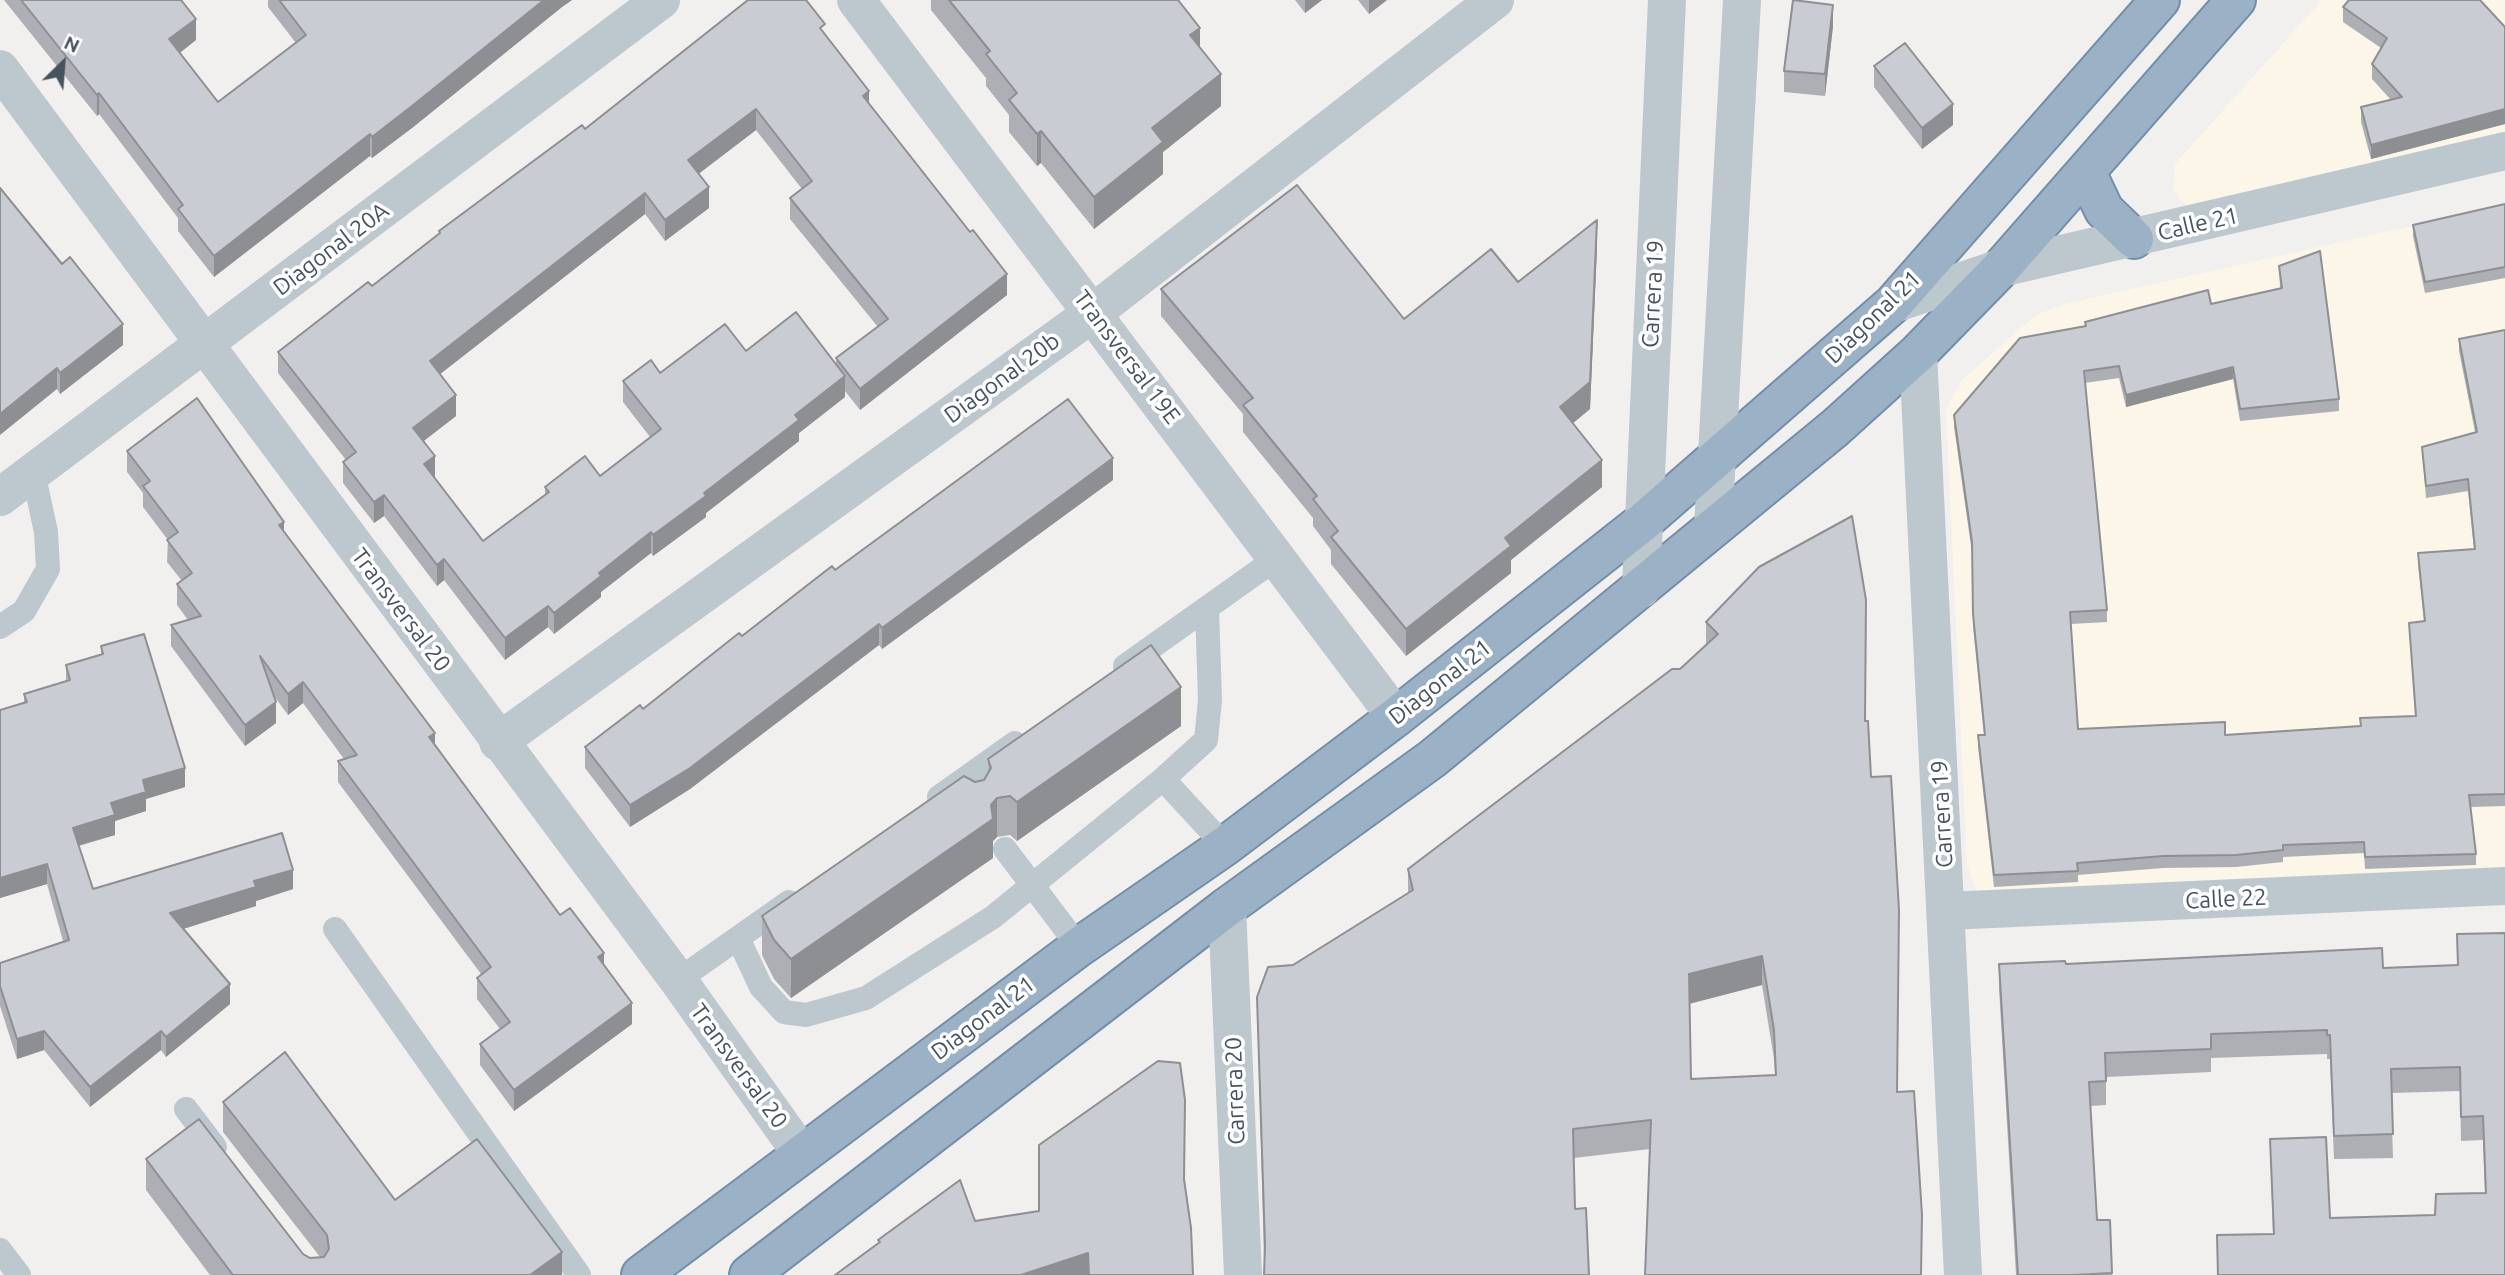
<!DOCTYPE html>
<html>
<head>
<meta charset="utf-8">
<style>
	body { margin:0 }
	#map { position:relative; width:2505px; height:1275px; overflow:hidden; background:#f2efef; font-family:Ubuntu,sans-serif }
	canvas { display:block }
	.north { position:absolute; left:28px; top:28px; width:70px; height:70px; -webkit-text-stroke:5px #fff; paint-order:stroke; rotate:25deg; font-size:19px; font-weight:700; line-height:28px; text-align:center; color:#47535d }
	.north::after { content:''; display:block; margin:auto; width:24px; height:32px; background:#47535d; clip-path:polygon(50% 0,100% 100%,50% 72%,0 100%) }
</style>
</head>
<body>
<div id="map">
<canvas width="2505" height="1275"></canvas>
<div class="north">N</div>
</div>
<script>
const context = document.querySelector('canvas').getContext('2d');
context.lineJoin = 'round';
function fill(path, color) { context.fillStyle = color; context.fill(path, 'evenodd'); }
const shape = rows => new Path2D(rows.map(r => 'M' + r).join(''));
function strokePath(path, color, width, dash) { context.strokeStyle = color; context.lineWidth = width; context.lineCap = dash ? 'butt' : 'round'; context.setLineDash(dash || []); context.stroke(path); }
function label(font, color, halo, rows, align = 'center') {
  context.font = font + ' Ubuntu,sans-serif'; context.lineWidth = 7; context.setLineDash([]); context.textBaseline = 'middle'; context.strokeStyle = halo; context.fillStyle = color; for (const [text, x, y, turn = 0] of rows) {
    context.save(); context.translate(x, y); context.rotate((+turn || 0) * Math.PI / 180); context.textAlign = isNaN(turn) ? turn : align; if (halo) context.strokeText(text, 0, 0); context.fillText(text, 0, 0); context.restore();
  }
}
fill(shape([
	[2322,0,2505,0,2505,139,2194,214,2173,191,2175,164],
	[2505,205,2505,889,1979,897,1967,865,1946,409,1961,381,2036,315,2065,304]
]), '#fcf6e9');
const trunk = shape([
	[2086,172,2104,210,2134,239],
	[641,1275,1079,947,1225,846,1396,717,1643,522,1893,304,2160,0],
	[749,1275,1227,907,1432,759,1835,428,1918,353,2001,268,2236,0]
]);
strokePath(trunk, '#728eaa', 42);
strokePath(shape([
	[0,627,24,611,48,569,46,532,33,472],
	[1125,666,1277,558],
	[1163,779,1225,846],
	[939,797,1015,743],
	[1005,849,1079,947],
	[335,929,579,1275],
	[738,938,761,987,784,1012,806,1015,866,998,993,917,1163,779,1206,740,1210,700,1207,608],
	[678,980,789,902],
	[186,1109,215,1147],
	[0,1250,19,1275]
]), '#bdc7ce', 24);
strokePath(shape([
	[856,0,1396,717],
	[0,69,678,980,801,1153],
	[1893,304,2001,268,2505,151],
	[1918,353,1963,1275],
	[0,497,661,0],
	[498,742,1094,312,1495,0],
	[1227,907,1243,1275],
	[1947,911,2505,886]
]), '#bdc7ce', 38);
strokePath(shape([
	[1713,528,1742,0],
	[1641,589,1667,0]
]), '#bdc7ce', 38);
strokePath(trunk, '#9bb1c6', 38);
fill(shape([
	[4,0,181,0,196,40,180,53,218,102,296,43,268,7,268,0,572,0,562,7,412,128,372,158,370,156,214,277,178,231,178,218,99,114,97,116],
	[931,0,1178,0,1200,47,1221,106,1163,152,1163,174,1094,229,1041,163,1037,166,1009,132,1009,115,986,86,986,78,931,10],
	[1295,0,1322,0,1305,13],
	[1358,0,1387,0,1369,14],
	[2343,7,2505,27,2505,124,2371,159,2361,122,2361,107,2391,100,2372,79,2372,64,2381,48,2343,22],
	[1833,26,1825,96,1784,92,1784,71],
	[825,34,869,104,1007,295,860,410,845,391,845,397,799,433,799,441,706,513,706,517,653,556,651,553,601,592,601,597,554,634,548,627,505,660,444,580,437,586,384,516,374,523,343,483,343,462,346,460,278,373,278,352,372,286,439,235,439,231,585,129],
	[756,130,802,189,790,198,790,219,878,327,836,358,836,365,746,351,623,381,623,402,650,437,600,476,545,487,545,495,483,541,434,478,435,477,424,441,456,416,440,374,645,214,665,241,709,208,698,174],
	[1874,66,1953,125,1922,149,1874,87],
	[0,188,123,345,60,394,57,389],
	[2505,204,2505,278,2425,293,2413,236,2413,225],
	[1597,247,1590,409,1573,423,1602,487,1511,560,1511,573,1406,656,1331,564,1331,550,1313,526,1313,518,1243,432,1243,414,1161,316,1161,289,1404,319,1518,282],
	[2279,266,2339,399,2339,411,2240,421,2233,379,2126,407,2119,378,2085,383,2107,610,2107,622,2071,624,2078,729,2225,735,2360,726,2415,716,2409,623,2424,621,2418,565,2418,553,2474,550,2468,491,2426,498,2422,447,2475,432,2459,351,2459,339,2505,330,2505,806,2471,807,2476,854,2476,865,2365,869,2364,853,2283,857,2283,862,2236,867,2163,868,2078,875,2078,882,1994,887,1978,747,1978,735,1984,735,1973,626,1972,553,1954,427,1954,415,2085,327,2085,322,2211,304,2280,288],
	[127,451,284,531,435,744,560,915,604,965,632,1024,514,1111,480,1065,480,1044,500,1029,477,999,477,978,481,974,338,782,338,761,344,759,303,703,288,715,274,696,276,723,245,746,171,646,171,625,188,620,177,605,177,584,182,581,167,562,168,540,143,507,143,493,127,472],
	[1113,480,882,649,879,645,690,789,630,827,585,768,585,747,643,709,835,570],
	[1706,622,1865,721,1898,1092,1650,1149,1574,1158,1264,1261,1257,997,1293,965,1408,894,1408,869,1680,669,1706,644],
	[1762,985,1774,1059,1775,1075,1691,1079,1689,1003],
	[101,646,185,787,146,799,146,811,115,821,115,835,79,846,93,889,293,889,256,901,256,906,183,929,230,1004,166,1057,161,1050,90,1107,44,1050,17,1059,0,1006,0,963,63,941,47,884,0,898,0,710,24,702,24,694,66,681,66,665,101,654],
	[1181,726,1017,841,1010,835,997,837,993,841,993,858,791,998,774,979,762,955,762,916,975,782,984,780,988,773,988,759],
	[2457,934,2505,1275,2217,1275,2217,1235,2273,1234,2270,1139,2330,1218,2435,1215,2485,1193,2483,1140,2461,1141,2460,1091,2391,1093,2393,1158,2334,1159,2330,1059,2327,1059,2327,1054,2211,1058,2211,1072,2106,1077,2106,1105,2090,1106,2097,1220,2110,1220,2112,1275,2016,1275,1999,988,1999,964,2066,964,2383,968,2457,965],
	[223,1102,395,1200,562,1275,210,1275,146,1190,146,1159,310,1258,320,1257,223,1132]
]), '#adafb5');
fill(shape([
	[544,0,572,0,562,7,412,128,372,158,372,137],
	[1305,0,1322,0,1305,13],
	[1369,0,1387,0,1369,14],
	[1833,5,1833,26,1825,96,1825,74],
	[196,19,196,40,169,61,169,39],
	[1200,28,1200,60,1190,35],
	[1221,74,1221,106,1163,152,1163,174,1094,229,1094,197,1152,128],
	[869,91,869,112,863,96],
	[99,93,99,114,97,116,97,95],
	[1953,104,1953,125,1922,149,1922,128],
	[756,109,756,130,688,182,688,160],
	[2505,109,2505,124,2371,159,2371,145],
	[1041,131,1041,163,1037,166,1037,134],
	[370,134,370,156,214,277,214,256],
	[709,187,709,208,665,241,665,220],
	[645,193,645,214,430,382,430,361],
	[1597,220,1597,247,1590,409,1560,434,1560,407],
	[1007,274,1007,295,860,410,860,389],
	[123,324,123,345,60,394,60,373],
	[2233,367,2233,379,2126,407,2126,395],
	[57,368,57,389,0,435,0,414],
	[845,376,845,397,799,433,799,441,706,513,706,517,653,556,653,535,795,415],
	[456,395,456,416,413,449,413,428],
	[435,456,435,477,424,486,424,464],
	[1113,458,1113,480,882,649,882,628],
	[1602,460,1602,487,1511,560,1511,573,1406,656,1406,629,1505,538],
	[384,495,384,516,374,523,374,502],
	[284,522,284,543,279,525],
	[651,532,651,553,601,592,601,597,554,634,554,613,599,573],
	[444,559,444,580,437,586,437,565],
	[548,606,548,627,505,660,505,638],
	[879,624,879,645,690,789,630,827,630,805],
	[303,682,303,703,288,715,288,694],
	[1181,687,1181,726,1017,841,1017,802],
	[276,702,276,723,245,746,245,725],
	[435,733,435,754,429,737],
	[185,768,185,787,146,799,146,811,115,821,115,835,73,847,73,828,143,780],
	[997,798,997,837,993,841,993,858,791,998,791,959,991,805],
	[47,864,47,884,0,898,0,878],
	[293,870,293,889,256,901,256,906,170,933,170,913,254,881],
	[604,953,604,974,598,957],
	[1762,956,1762,985,1689,1004,1689,974],
	[230,984,230,1004,166,1057,166,1037],
	[632,1003,632,1024,514,1111,514,1090],
	[44,1031,44,1050,17,1059,17,1039],
	[161,1031,161,1050,90,1107,90,1087],
	[562,1252,562,1275,530,1275],
	[1088,1253,1088,1275,1021,1275]
]), '#8d8f93');
const building = shape([
	[21,0,181,0,196,19,169,39,218,102,306,35,279,0,544,0,412,106,372,137,370,134,214,256,178,209,183,205,99,93,97,95,21,0],
	[748,0,806,0,825,24,820,28,869,91,863,96,970,232,973,230,1007,274,860,389,836,358,888,319,790,198,812,181,756,109,688,160,709,187,665,220,645,193,430,361,456,395,413,428,435,456,424,464,483,541,549,492,545,487,585,456,600,476,661,429,623,381,651,360,660,373,725,324,746,351,796,312,845,376,795,415,799,420,704,493,706,496,653,535,651,532,599,573,601,576,554,613,548,606,505,638,444,559,437,565,384,495,374,502,343,462,356,452,278,352,368,282,372,286,440,233,439,231,582,125,585,129,748,0],
	[949,0,1178,0,1200,28,1190,35,1221,74,1152,128,1163,142,1094,197,1041,131,1037,134,1009,100,1017,93,986,54,990,51,949,0],
	[1793,0,1833,5,1825,74,1784,71,1793,0],
	[2349,0,2480,0,2505,27,2505,109,2371,145,2361,107,2402,97,2372,64,2387,38,2343,7,2349,0],
	[1905,43,1953,104,1922,128,1874,66,1905,43],
	[1297,185,1404,319,1491,249,1518,282,1597,220,1590,382,1560,407,1602,460,1505,538,1511,546,1406,629,1331,537,1338,531,1313,499,1317,496,1243,405,1253,398,1161,289,1297,185],
	[0,188,62,264,70,257,123,324,60,373,57,368,0,414,0,188],
	[2505,204,2505,267,2425,282,2413,225,2505,204],
	[2320,251,2339,399,2240,409,2233,367,2126,395,2119,366,2084,371,2107,610,2070,612,2078,729,2225,722,2225,735,2361,726,2360,718,2416,716,2409,623,2425,621,2418,553,2475,549,2468,479,2426,486,2422,447,2477,432,2459,339,2505,330,2505,794,2469,795,2476,854,2365,857,2364,842,2283,845,2283,850,2236,855,2163,856,2077,863,2078,871,1994,875,1978,735,1985,735,1973,614,1972,542,1954,415,2020,338,2086,326,2085,322,2208,290,2211,304,2282,288,2279,266,2320,251],
	[197,398,284,522,279,525,435,733,429,737,560,915,570,908,604,953,598,957,632,1003,514,1090,480,1044,510,1022,477,978,491,967,338,761,357,755,303,682,288,694,260,656,276,702,245,725,171,625,201,616,177,584,192,573,167,540,178,532,143,486,150,481,127,451,197,398],
	[1068,399,1113,458,882,628,879,624,690,768,630,805,585,747,640,705,643,709,739,633,742,636,832,566,835,570,1068,399],
	[1852,516,1866,600,1865,721,1868,721,1871,777,1891,776,1899,910,1897,1092,1914,1091,1922,1215,1921,1275,1645,1275,1651,1120,1573,1129,1575,1209,1586,1208,1589,1275,1264,1275,1265,1245,1257,997,1268,967,1293,965,1413,890,1408,869,1672,669,1680,669,1718,634,1706,622,1759,567,1852,516],
	[1762,956,1774,1030,1776,1075,1691,1079,1689,974,1762,956],
	[144,634,185,768,143,780,146,792,111,803,115,815,73,828,93,889,282,833,293,870,254,881,256,887,170,913,230,984,166,1037,161,1031,90,1087,44,1031,17,1039,0,986,0,963,69,940,47,864,0,878,0,710,27,702,24,694,70,680,66,665,103,654,101,646,144,634],
	[1151,645,1181,687,1017,802,1010,796,997,798,991,805,993,819,791,959,774,940,762,916,964,776,975,782,984,780,991,768,988,759,1151,645],
	[2505,933,2505,1275,2218,1275,2217,1235,2274,1234,2270,1139,2326,1137,2330,1218,2435,1215,2436,1194,2486,1193,2483,1116,2461,1117,2460,1067,2391,1069,2393,1134,2334,1136,2330,1035,2327,1035,2327,1030,2211,1034,2211,1049,2105,1053,2106,1081,2089,1082,2097,1220,2110,1220,2112,1273,2073,1275,2018,1275,1999,964,2065,961,2066,964,2382,948,2383,968,2458,965,2457,934,2505,933],
	[285,1052,395,1200,477,1139,562,1252,530,1275,233,1275,146,1159,199,1119,303,1254,310,1258,324,1257,329,1249,327,1235,223,1102,285,1052],
	[1158,1061,1180,1063,1185,1100,1184,1179,1191,1228,1193,1275,1089,1275,1088,1253,1021,1275,835,1275,880,1242,878,1240,960,1180,975,1221,1039,1211,1039,1145,1158,1061]
]);
fill(building, '#c9ccd2');
strokePath(building, '#8d8f93', 2);
label('23px', '#47535d', '#fff', [
	["Calle 21",2198,224,-13],
	["Diagonal 20A",331,249,-37],
	["Carrera 19",1653,294,-87],
	["Diagonal 21",1873,317,-44],
	["Transversal 19E",1127,357,53],
	["Diagonal 20b",1002,378,-36],
	["Transversal 20",401,610,53],
	["Diagonal 21",1440,682,-38],
	["Carrera 19",1942,814,-93],
	["Calle 22",2226,899,-3],
	["Diagonal 21",983,1018,-37],
	["Transversal 20",739,1066,54],
	["Carrera 20",1235,1091,-92]
]);
</script>
</body>
</html>
